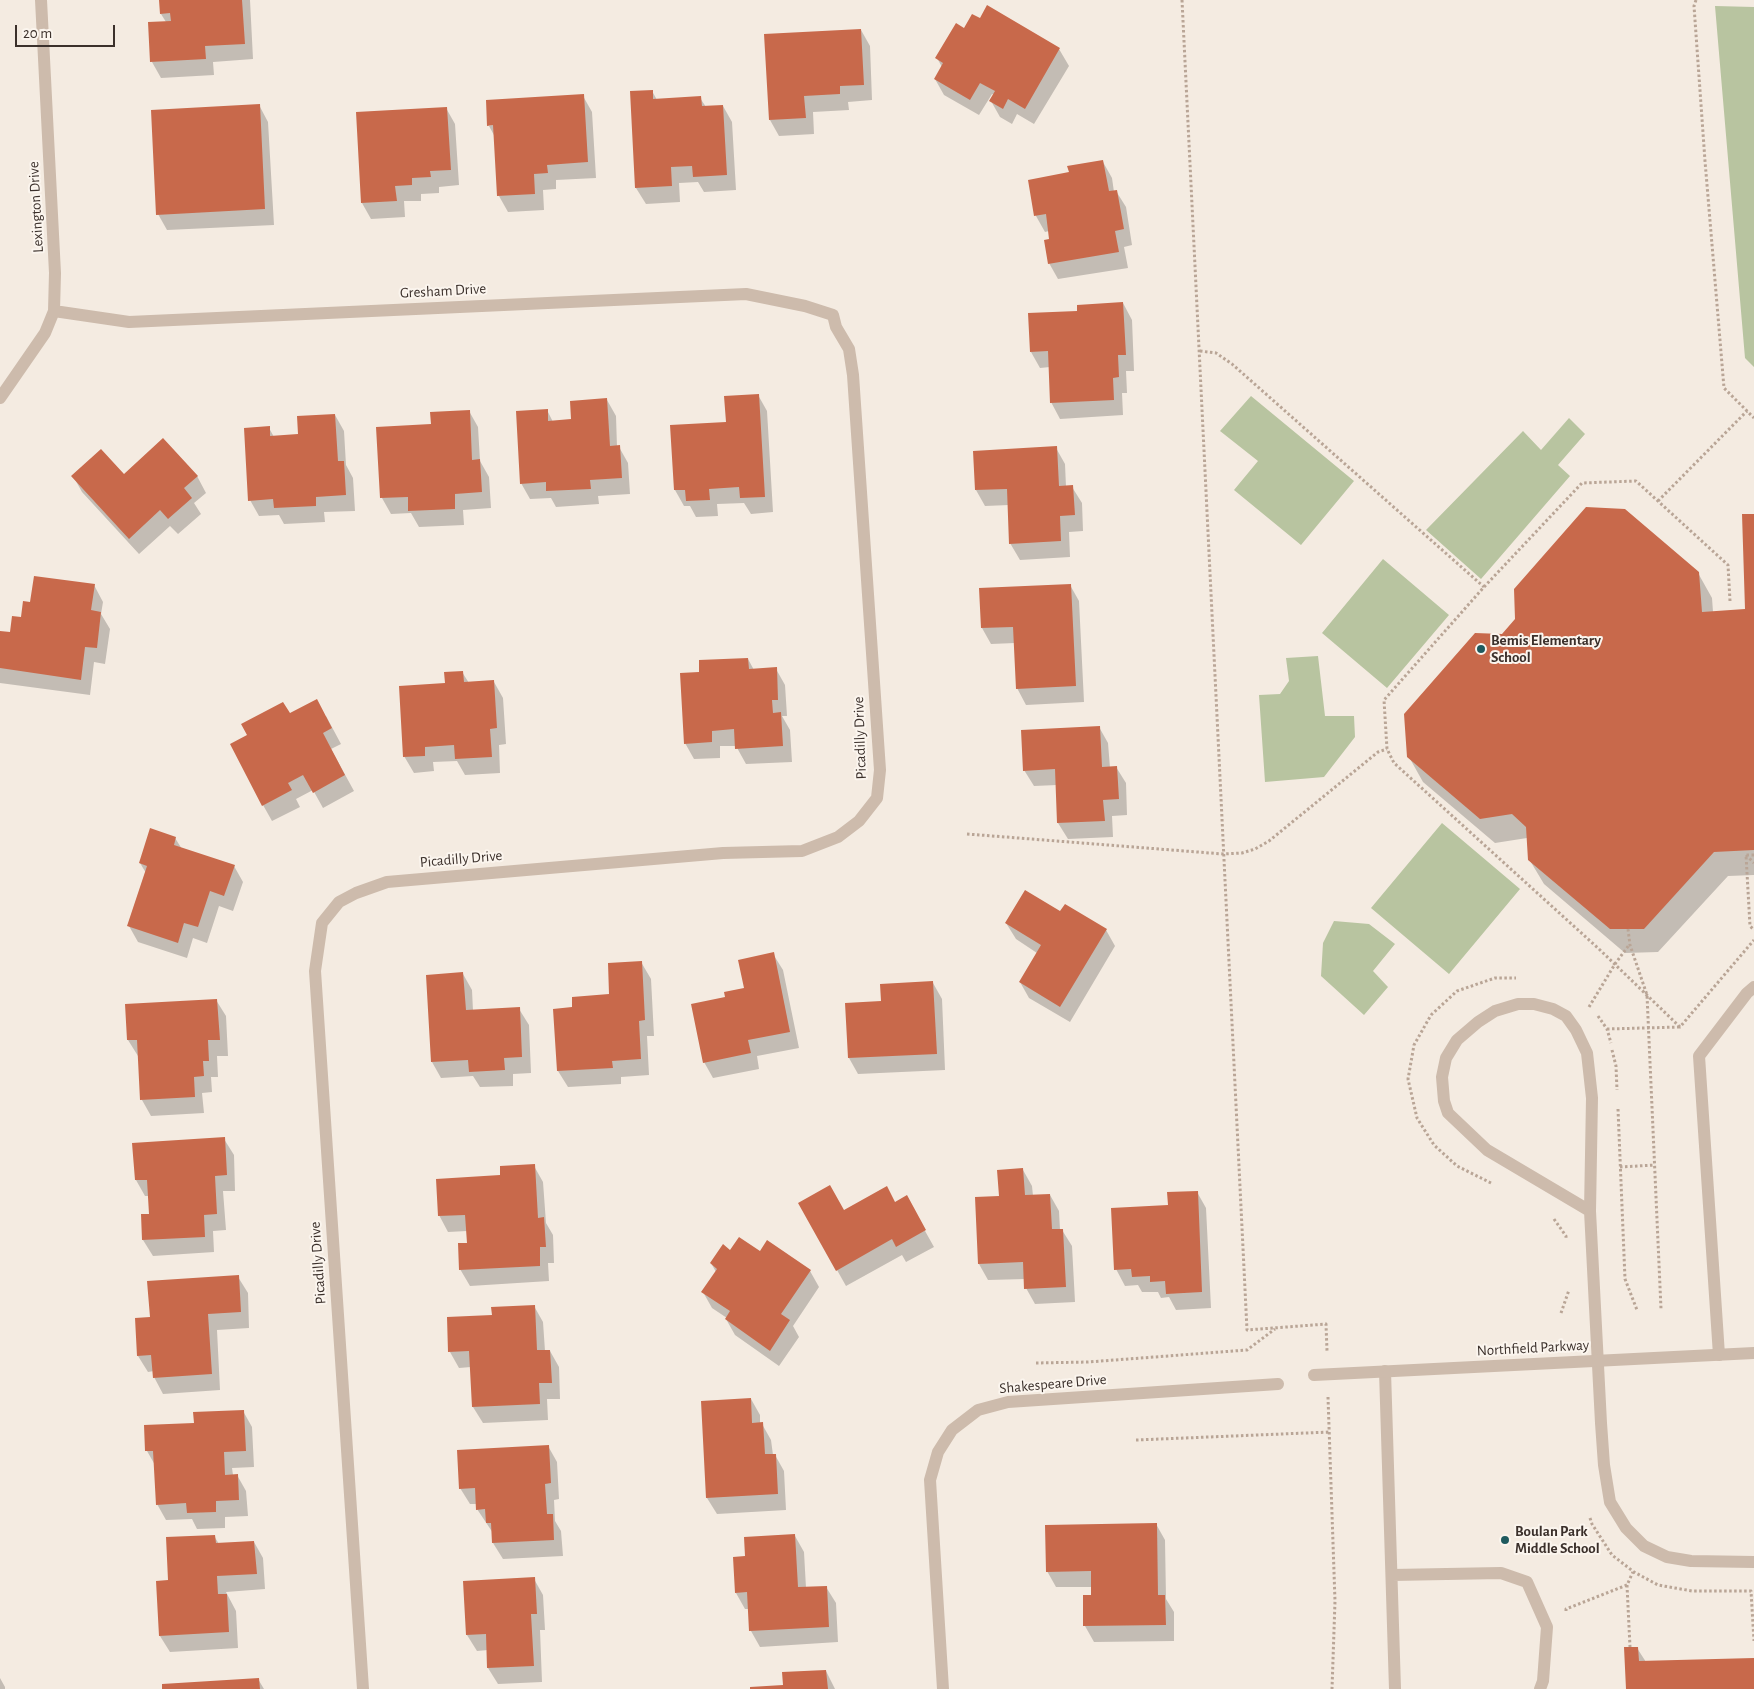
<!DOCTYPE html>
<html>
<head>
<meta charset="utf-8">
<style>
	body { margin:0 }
	#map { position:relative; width:1754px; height:1689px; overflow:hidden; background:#f4ebe1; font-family:"Alegreya Sans",sans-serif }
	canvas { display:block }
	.scale { position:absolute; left:15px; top:25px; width:100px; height:22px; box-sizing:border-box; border:2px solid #3b302b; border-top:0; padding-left:6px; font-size:15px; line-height:18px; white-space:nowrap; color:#3b302b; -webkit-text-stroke:4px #fbf5ee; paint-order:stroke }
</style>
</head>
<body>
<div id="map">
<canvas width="1754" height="1689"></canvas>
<div class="scale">20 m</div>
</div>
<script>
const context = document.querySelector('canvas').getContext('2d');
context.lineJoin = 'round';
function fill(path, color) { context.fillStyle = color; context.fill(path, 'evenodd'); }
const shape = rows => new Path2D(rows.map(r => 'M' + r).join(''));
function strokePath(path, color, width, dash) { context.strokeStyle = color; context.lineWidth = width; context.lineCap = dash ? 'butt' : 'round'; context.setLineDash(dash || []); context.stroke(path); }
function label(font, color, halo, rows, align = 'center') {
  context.font = font + ' "Alegreya Sans",sans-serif'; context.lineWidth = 4; context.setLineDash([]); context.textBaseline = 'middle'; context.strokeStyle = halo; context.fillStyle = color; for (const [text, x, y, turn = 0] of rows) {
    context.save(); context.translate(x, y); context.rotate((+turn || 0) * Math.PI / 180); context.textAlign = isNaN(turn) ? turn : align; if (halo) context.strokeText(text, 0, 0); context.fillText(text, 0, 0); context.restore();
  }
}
fill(shape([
	[1715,6,1754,7,1754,367,1745,358],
	[1251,396,1354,481,1301,545,1234,490,1258,461,1220,431],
	[1569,418,1585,434,1558,465,1570,476,1481,579,1426,530,1523,431,1541,450],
	[1383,559,1449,615,1387,688,1322,633],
	[1318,656,1325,716,1354,716,1355,737,1324,777,1265,782,1259,695,1280,694,1289,681,1286,658],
	[1442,823,1520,889,1449,974,1371,908],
	[1334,921,1369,924,1395,944,1373,971,1388,987,1364,1015,1321,976,1323,943]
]), '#b8c4a0');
fill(shape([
	[160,0,250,0,253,59,213,62,214,75,161,78,152,62,166,22,161,14],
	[988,7,1059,49,1069,66,1034,124,1017,114,1012,124,1000,117,991,101,994,95,992,94,979,115,944,95,935,79,942,67,937,58,964,30,980,20],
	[861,30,870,46,872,100,848,102,849,110,813,112,814,134,779,136,770,120],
	[652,91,657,100,700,98,706,107,723,106,732,122,736,190,704,192,698,182,679,183,680,202,646,204,636,188,631,92],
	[583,96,592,112,596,178,556,180,556,189,543,190,544,210,508,212,499,196,495,137,489,126],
	[259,105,268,122,274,225,167,230,158,214],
	[446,108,455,124,459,185,439,187,439,193,421,194,421,201,404,201,405,217,371,219,362,203],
	[1103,162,1112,178,1114,192,1116,191,1126,207,1132,245,1124,247,1128,268,1058,279,1049,263,1051,240,1049,231,1045,232,1036,216,1030,181,1070,173],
	[1123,303,1132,320,1134,371,1126,371,1127,393,1122,393,1123,415,1060,419,1051,402,1050,367,1040,368,1031,352,1078,312],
	[758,395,767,411,773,512,751,514,744,503,717,504,718,516,696,517,690,506,684,506,675,490,727,423],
	[607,400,616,416,617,447,619,447,628,463,630,494,598,496,599,504,556,507,551,498,530,499,521,483,547,410,553,422,572,421],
	[469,411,478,427,480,461,489,477,491,508,463,510,464,525,419,527,411,513,391,514,382,498,378,428,432,425],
	[335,415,344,431,346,465,353,478,355,511,324,512,325,522,284,524,279,515,259,516,250,500,269,428,274,437,299,435],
	[1056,448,1065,464,1066,487,1072,487,1082,503,1083,531,1069,532,1070,557,1020,560,1010,543,1009,505,985,506,976,490],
	[73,476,197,476,206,493,194,503,201,514,178,534,170,526,139,554,82,492],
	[1754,515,1754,875,1728,876,1658,952,1625,953,1544,884,1529,859,1527,838,1495,843,1423,782,1409,757,1503,635,1698,573,1712,598,1713,612,1746,611],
	[94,585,103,602,101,614,110,629,105,664,94,662,90,695,0,683,0,632,11,634,31,604],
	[1070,585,1079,601,1084,702,1026,705,1017,688,1015,643,991,644,982,628],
	[748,659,754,670,776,669,785,685,787,716,782,716,790,730,792,762,746,764,736,746,720,746,720,758,694,759,685,743,700,673],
	[462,672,469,683,494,682,503,698,506,744,499,745,500,773,465,775,457,761,433,762,434,771,414,773,404,756,446,684],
	[289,715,326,716,341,744,331,749,354,791,323,808,313,790,296,799,300,807,272,821,263,805,249,735],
	[1099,727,1108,743,1110,768,1116,767,1126,783,1127,815,1112,816,1113,837,1068,839,1058,823,1057,785,1034,786,1024,770],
	[175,838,182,849,234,866,243,882,233,911,219,906,207,943,193,938,187,958,138,942,129,926,146,873,140,863],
	[1061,913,1106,930,1115,946,1070,1022,1029,998,1020,982,1037,953,1016,939,1006,923],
	[773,954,783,970,799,1048,757,1056,759,1069,713,1078,704,1062,727,998,745,989],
	[641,962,651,979,654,1036,647,1036,649,1075,621,1077,621,1084,568,1087,558,1071,554,1010,574,1009,611,996],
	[463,974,472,990,473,1011,519,1009,529,1025,531,1073,513,1074,513,1086,480,1087,473,1076,441,1078,432,1062],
	[933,983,942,999,945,1070,858,1074,849,1058,882,1002],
	[216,1000,226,1016,228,1056,217,1056,218,1077,211,1077,212,1092,202,1093,204,1113,151,1116,142,1100,139,1056,138,1056,128,1040,127,1005],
	[224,1139,234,1155,235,1191,223,1191,226,1230,213,1231,214,1252,153,1256,143,1240,150,1215,149,1196,145,1196,136,1180],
	[534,1166,543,1182,546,1223,553,1235,554,1263,548,1263,549,1281,470,1286,460,1269,468,1244,467,1231,448,1232,439,1215],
	[1023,1170,1032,1186,1033,1196,1050,1195,1059,1211,1060,1230,1062,1230,1072,1246,1075,1302,1035,1304,1026,1288,1025,1279,988,1280,979,1264,976,1199,1000,1197],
	[1197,1192,1206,1208,1211,1308,1176,1310,1169,1297,1161,1298,1158,1292,1142,1292,1138,1285,1125,1286,1116,1269,1169,1206],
	[906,1197,934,1247,906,1262,902,1255,846,1286,837,1270,844,1211,895,1203],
	[730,1251,760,1253,810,1271,819,1287,793,1326,799,1337,779,1366,735,1335,726,1319,727,1318,712,1308,703,1292,716,1272,711,1263],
	[238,1277,248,1293,249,1328,217,1330,220,1390,163,1394,154,1377,154,1371,148,1372,138,1356,151,1319],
	[534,1306,543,1322,545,1351,550,1351,559,1367,560,1399,547,1399,548,1420,483,1423,473,1407,471,1367,459,1368,450,1352,493,1316],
	[751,1399,760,1415,760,1424,762,1424,771,1440,773,1455,775,1455,784,1471,786,1510,717,1514,707,1498],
	[243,1411,252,1427,254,1467,232,1468,233,1475,237,1475,246,1491,248,1516,225,1517,225,1528,197,1529,192,1519,166,1520,157,1504,155,1465,147,1451,195,1424],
	[548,1446,557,1462,559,1499,554,1500,555,1521,561,1531,563,1556,503,1559,493,1543,493,1533,477,1509,477,1504,470,1504,460,1488],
	[1156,1524,1165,1540,1166,1599,1174,1612,1174,1641,1094,1642,1085,1626,1092,1596,1092,1587,1056,1587,1047,1571],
	[214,1536,219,1544,254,1542,263,1558,265,1589,226,1592,236,1611,238,1648,170,1652,160,1636,169,1581],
	[795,1536,804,1552,806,1588,826,1587,836,1603,838,1642,760,1647,751,1631,749,1609,745,1609,736,1593,747,1558],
	[534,1579,543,1595,545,1630,540,1630,542,1682,498,1684,488,1668,488,1650,477,1651,467,1635,464,1583],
	[1637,1648,1646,1662,1754,1659,1754,1689,1627,1689],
	[826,1671,835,1689,752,1689,784,1686],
	[0,1678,5,1687,5,1689,0,1689],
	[258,1679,264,1689,163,1689]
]), '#0003');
fill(shape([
	[159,0,242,0,245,44,205,46,206,59,150,62,148,22,171,21,170,13,160,14],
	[987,5,1060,48,1025,109,1008,99,1003,109,989,101,995,91,980,83,970,100,934,79,943,63,935,58,956,23,964,28,972,14,980,18],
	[861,29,864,85,840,86,840,94,804,96,806,118,769,120,764,34],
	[653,90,653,99,701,96,702,106,723,105,727,175,693,177,692,166,671,167,672,186,635,188,630,91],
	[584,94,588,162,547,165,548,173,534,174,535,194,497,196,493,125,487,126,486,100],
	[260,104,265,209,156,215,151,110],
	[447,107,451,170,430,171,431,177,412,178,412,185,395,186,397,201,361,203,356,112],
	[1103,160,1109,191,1117,190,1124,229,1115,231,1119,252,1048,264,1044,240,1049,239,1046,214,1034,216,1028,180,1069,172,1067,166],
	[1123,302,1126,355,1118,355,1119,377,1113,378,1114,400,1050,403,1048,351,1030,352,1028,313,1077,311,1077,305],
	[759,394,765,497,740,498,739,487,709,489,710,500,686,501,685,490,674,490,670,425,726,422,724,396],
	[607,398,610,446,620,445,622,478,590,480,591,489,546,491,546,482,520,484,516,411,548,409,548,421,571,419,570,401],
	[470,410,472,460,480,459,482,492,455,494,455,509,408,511,408,497,380,498,376,427,431,424,430,412],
	[335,414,338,461,344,461,346,495,316,497,316,506,274,508,273,499,248,501,244,428,270,426,270,436,298,434,297,416],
	[163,438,198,476,184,488,192,498,168,519,160,510,129,539,71,476,101,449,124,474],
	[1057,446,1059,486,1073,485,1075,515,1060,516,1061,541,1009,544,1007,489,975,490,973,451],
	[1586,507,1625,509,1699,572,1702,612,1745,609,1742,514,1754,514,1754,850,1714,852,1644,929,1610,929,1528,860,1526,827,1512,814,1480,819,1407,757,1404,714,1475,633,1502,634,1515,619,1514,589],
	[34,576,95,584,91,610,101,612,97,648,85,647,81,680,0,668,0,631,10,632,12,616,21,617,23,601,30,602],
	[1071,584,1076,686,1016,689,1013,627,981,628,979,588],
	[748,658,749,669,777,667,778,700,772,700,773,713,781,712,783,746,735,749,734,729,712,731,712,742,684,744,680,673,699,672,699,660],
	[463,671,464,682,494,680,497,728,490,729,492,757,455,759,454,745,425,747,425,756,403,757,399,686,445,683,444,672],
	[317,699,332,728,323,733,345,775,313,793,303,775,288,783,292,790,262,806,230,744,247,735,241,724,283,702,290,713],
	[1100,726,1102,767,1117,766,1119,799,1103,800,1105,821,1057,823,1055,769,1023,771,1021,730],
	[150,828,176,837,174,845,235,865,224,896,210,891,198,927,184,923,178,943,127,926,147,866,139,863],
	[1025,890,1060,911,1065,904,1107,929,1060,1007,1019,982,1041,945,1005,923],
	[774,952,790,1032,748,1040,751,1053,703,1063,691,1004,725,997,724,992,744,988,738,960],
	[642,961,645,1020,639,1021,641,1059,612,1061,613,1068,557,1071,553,1009,572,1007,572,997,609,994,608,963],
	[463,972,466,1010,520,1007,522,1057,504,1058,505,1070,469,1072,468,1060,431,1062,426,975],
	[933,981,937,1054,848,1058,845,1003,881,1001,880,984],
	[217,999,220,1040,208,1040,209,1061,203,1061,204,1076,194,1077,195,1097,140,1100,137,1040,127,1040,125,1004],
	[225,1137,227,1175,215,1176,217,1214,204,1215,205,1237,142,1240,141,1214,149,1214,147,1180,135,1180,132,1143],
	[535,1164,538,1218,544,1217,546,1247,540,1247,540,1266,459,1270,458,1243,467,1243,465,1215,438,1216,436,1179,500,1175,500,1166],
	[1023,1168,1025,1195,1050,1194,1052,1229,1063,1229,1066,1287,1024,1289,1023,1262,978,1264,975,1197,999,1196,997,1170],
	[830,1185,844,1210,887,1186,895,1202,907,1195,926,1230,896,1247,892,1239,836,1271,798,1203],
	[1198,1191,1202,1292,1166,1294,1165,1281,1150,1282,1150,1276,1132,1277,1131,1269,1114,1270,1111,1208,1168,1205,1167,1192],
	[739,1237,760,1251,767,1240,811,1270,781,1314,790,1320,770,1351,725,1319,730,1311,701,1292,717,1269,710,1263,723,1244,730,1250],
	[239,1275,241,1312,208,1314,212,1374,153,1378,151,1355,137,1356,135,1318,150,1317,147,1281],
	[535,1305,537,1350,550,1350,552,1383,539,1383,540,1404,472,1407,469,1351,448,1352,447,1317,492,1315,491,1307],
	[751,1398,752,1423,763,1422,765,1454,776,1454,778,1494,706,1498,701,1401],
	[244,1410,246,1451,224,1452,225,1475,238,1474,239,1500,216,1501,216,1512,187,1513,186,1503,156,1505,153,1451,145,1451,144,1425,194,1423,193,1412],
	[549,1445,551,1483,545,1484,547,1514,553,1514,554,1540,492,1543,491,1523,486,1523,485,1509,476,1510,475,1488,459,1489,457,1450],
	[1157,1523,1158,1595,1165,1595,1166,1625,1083,1626,1083,1595,1091,1595,1091,1571,1046,1572,1045,1525],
	[795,1534,798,1587,827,1586,829,1627,749,1631,747,1592,735,1593,733,1557,745,1556,744,1537],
	[215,1535,216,1543,254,1541,257,1574,217,1576,218,1594,227,1594,229,1632,159,1636,156,1581,168,1580,166,1537],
	[535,1577,537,1614,531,1614,534,1666,487,1668,486,1634,466,1635,463,1581],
	[1624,1647,1638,1647,1639,1661,1754,1658,1754,1689,1626,1689],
	[826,1670,828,1689,750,1689,750,1687,783,1685,782,1672],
	[259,1678,260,1689,162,1689,162,1684]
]), '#c8694b');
strokePath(shape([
	[1182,0,1247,1330,1326,1324,1327,1351],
	[1696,0,1694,6,1705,161,1724,388,1754,418],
	[1200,351,1216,353,1232,364,1484,587],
	[1658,501,1747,411],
	[1730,601,1728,565,1636,481,1582,483,1484,587,1384,700,1387,749,1394,763,1599,949,1680,1027,1754,940],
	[967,834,1223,854,1242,853,1255,849,1269,841,1378,752,1387,749],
	[1746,855,1754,863],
	[1754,855,1746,855,1750,926,1754,930],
	[1628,929,1630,945,1647,995,1661,1309],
	[1589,1007,1615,964,1629,945],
	[1598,1016,1607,1029,1611,1043],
	[1607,1029,1680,1027],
	[1612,1050,1616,1066,1617,1090],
	[1618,1109,1625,1279,1637,1310],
	[1620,1167,1655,1165],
	[1491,1183,1457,1166,1434,1145,1417,1118,1408,1079,1414,1045,1431,1015,1457,991,1495,978,1516,978],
	[1554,1219,1566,1236,1566,1239],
	[1561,1313,1569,1290],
	[1036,1363,1088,1362,1247,1350,1275,1329],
	[1328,1397,1335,1601,1332,1689],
	[1136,1440,1330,1432],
	[1590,1518,1592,1524,1612,1555,1634,1572,1658,1585,1692,1591,1751,1591,1754,1641],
	[1627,1585,1630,1647],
	[1566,1611,1566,1609,1627,1585,1633,1572]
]), '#b9a596', 3, [2.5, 2.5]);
strokePath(shape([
	[1590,1211,1487,1150,1448,1113,1444,1101,1442,1077,1446,1058,1457,1040,1478,1022,1495,1011,1518,1004,1534,1004,1553,1009,1566,1016,1576,1030,1587,1053,1592,1098,1590,1211,1601,1423,1604,1465,1610,1502,1626,1528,1644,1546,1667,1557,1691,1561,1754,1562],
	[1719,1355,1699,1056,1747,993,1754,987],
	[1385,1371,1395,1689],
	[1392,1575,1501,1573,1527,1582,1547,1627,1543,1681,1540,1689]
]), '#cdbbac', 12);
strokePath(shape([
	[54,311,129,322,746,294,805,306,833,315,836,327,849,349,853,375,880,770,877,798,859,821,838,837,802,851,723,853,387,882,356,893,339,902,322,923,315,971,363,1689],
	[0,398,45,333,54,311,55,273,41,0],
	[1314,1375,1754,1353],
	[943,1689,930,1480,938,1452,952,1430,978,1410,1008,1402,1278,1384]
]), '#cdbbac', 12);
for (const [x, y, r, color] of [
	[1481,649,5,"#1f5a5e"],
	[1505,1540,5,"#1f5a5e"]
]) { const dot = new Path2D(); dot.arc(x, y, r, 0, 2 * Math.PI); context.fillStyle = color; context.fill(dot); strokePath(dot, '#fbf5ee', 2); }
label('15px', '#3b302b', '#fbf5ee', [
	["Lexington Drive",36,207,-93],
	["Gresham Drive",443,291,-3],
	["Picadilly Drive",860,738,-92],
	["Picadilly Drive",461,859,-5],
	["Picadilly Drive",318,1263,-94],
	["Northfield Parkway",1533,1348,-3],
	["Shakespeare Drive",1053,1384,-5]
]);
label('bold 15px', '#3b302b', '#fbf5ee', [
	["Bemis Elementary",1491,640],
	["School",1491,657],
	["Boulan Park",1515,1531],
	["Middle School",1515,1548]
], 'left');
</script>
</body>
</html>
